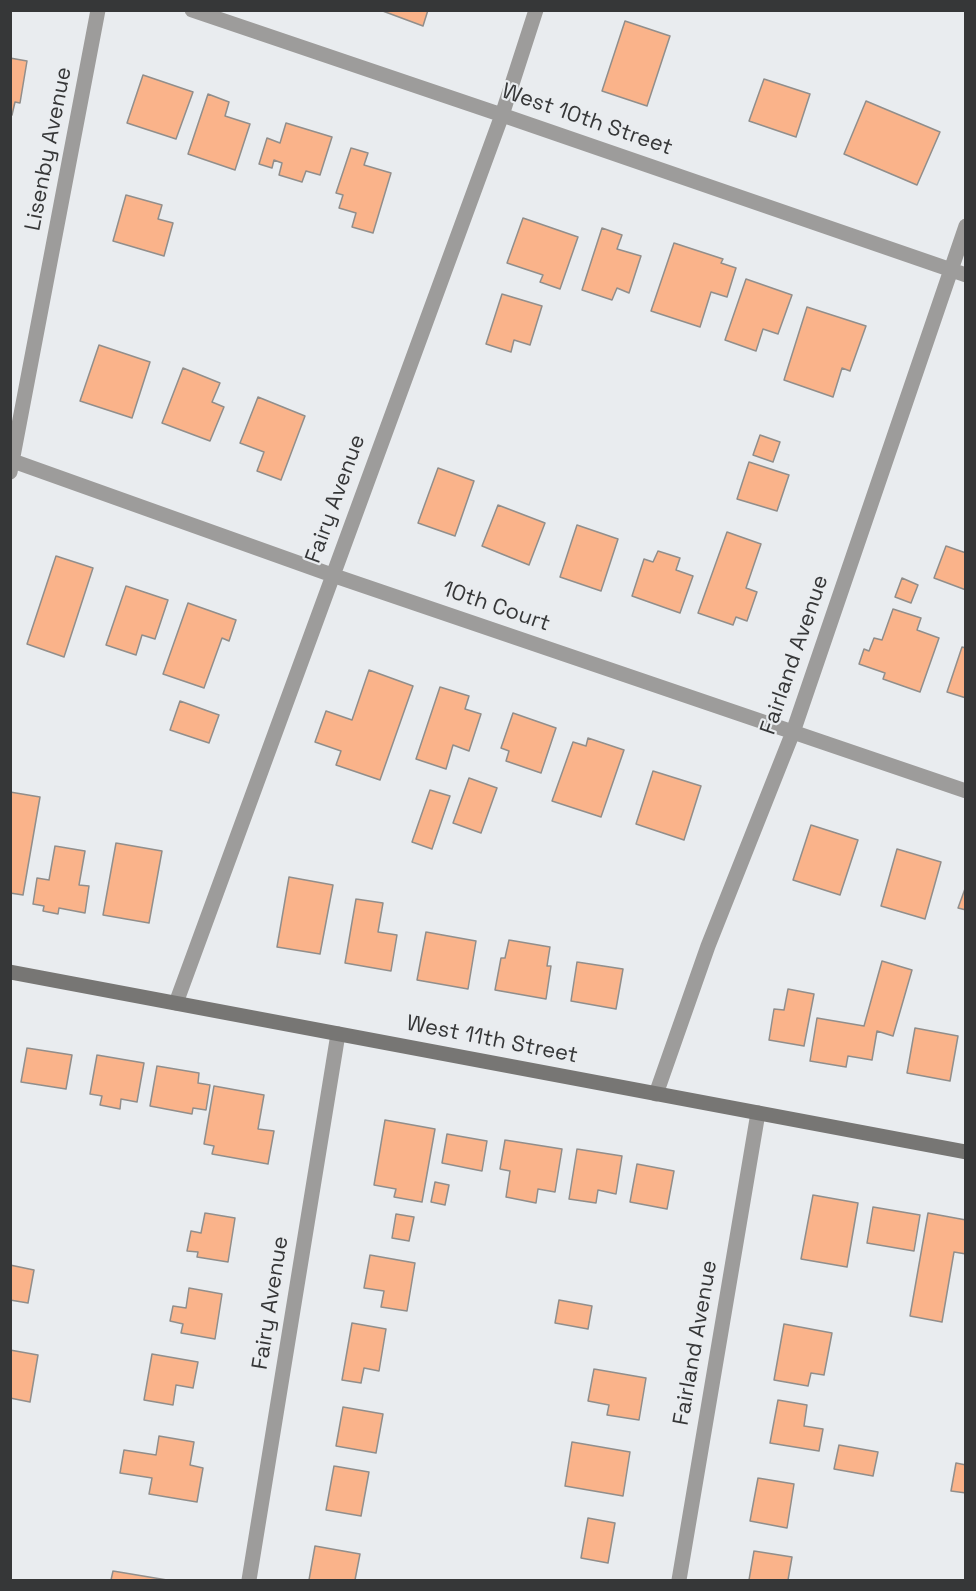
<!DOCTYPE html>
<html>
<head>
<meta charset="utf-8">
<style>
	body { margin:0 }
	#map { position:relative; width:976px; height:1591px; overflow:hidden; background:#e9ecef; font-family:"Space Grotesk",sans-serif }
	canvas { display:block }
	.frame { position:absolute; inset:0; border:12px solid #363738; pointer-events:none }
</style>
</head>
<body>
<div id="map">
<canvas width="976" height="1591"></canvas>
<div class="frame"></div>
</div>
<script>
const context = document.querySelector('canvas').getContext('2d');
context.lineJoin = 'round';
function fill(path, color) { context.fillStyle = color; context.fill(path, 'evenodd'); }
const shape = rows => new Path2D(rows.map(r => 'M' + r).join(''));
function strokePath(path, color, width, dash) { context.strokeStyle = color; context.lineWidth = width; context.lineCap = dash ? 'butt' : 'round'; context.setLineDash(dash || []); context.stroke(path); }
function label(font, color, halo, rows, align = 'center') {
  context.font = font + ' "Space Grotesk",sans-serif'; context.lineWidth = 4.5; context.setLineDash([]); context.textBaseline = 'middle'; context.strokeStyle = halo; context.fillStyle = color; for (const [text, x, y, turn = 0] of rows) {
    context.save(); context.translate(x, y); context.rotate((+turn || 0) * Math.PI / 180); context.textAlign = isNaN(turn) ? turn : align; if (halo) context.strokeText(text, 0, 0); context.fillText(text, 0, 0); context.restore();
  }
}
const building = shape([
	[380,10,428,10,423,26,380,10],
	[625,21,670,36,647,106,602,91,625,21],
	[10,58,27,61,20,103,15,102,12,115,10,115,10,58],
	[143,75,193,92,176,139,127,123,143,75],
	[764,79,810,94,796,137,749,121,764,79],
	[208,94,229,102,225,116,250,124,235,170,188,154,208,94],
	[866,101,940,132,917,185,844,154,866,101],
	[286,123,332,137,320,175,306,171,302,182,279,175,282,163,274,160,272,168,259,164,267,138,280,143,286,123],
	[351,148,368,153,364,165,391,173,373,233,352,227,356,213,339,208,343,195,336,193,351,148],
	[126,195,162,205,158,219,173,223,164,256,113,241,126,195],
	[523,218,578,237,560,289,540,282,543,275,507,263,523,218],
	[602,228,622,235,617,249,641,256,629,293,617,288,612,300,582,290,602,228],
	[674,243,723,259,721,263,736,268,727,297,711,292,700,327,651,311,674,243],
	[746,279,792,295,778,334,763,329,756,351,725,340,746,279],
	[502,294,542,306,530,345,514,340,511,352,486,344,502,294],
	[807,307,866,326,850,371,842,368,833,397,784,380,807,307],
	[99,345,150,362,132,418,80,401,99,345],
	[183,368,220,383,212,402,224,407,210,441,162,423,183,368],
	[258,397,305,416,281,480,257,471,264,452,240,443,258,397],
	[760,435,780,442,773,462,753,455,760,435],
	[749,462,789,475,777,511,737,499,749,462],
	[438,468,474,481,455,536,418,523,438,468],
	[498,505,545,523,529,565,482,546,498,505],
	[577,525,618,539,601,591,560,577,577,525],
	[727,532,761,544,746,588,757,592,747,621,736,617,733,625,698,613,727,532],
	[946,546,966,553,966,590,934,578,946,546],
	[658,551,680,558,676,570,693,576,680,613,632,596,644,559,653,562,658,551],
	[56,556,93,568,64,657,27,644,56,556],
	[902,578,918,585,911,603,895,597,902,578],
	[126,586,168,600,155,639,142,635,136,655,106,645,126,586],
	[188,603,236,620,229,641,222,638,204,688,163,674,188,603],
	[893,609,921,618,917,630,939,638,920,692,883,679,885,673,859,664,864,649,869,651,874,638,882,640,893,609],
	[962,647,966,648,966,698,947,692,962,647],
	[369,670,413,686,380,780,336,765,341,751,315,742,326,711,352,720,369,670],
	[440,687,469,696,465,709,481,714,469,751,453,745,446,769,416,759,440,687],
	[180,701,219,715,209,743,170,730,180,701],
	[513,713,556,728,541,773,506,761,509,751,501,748,513,713],
	[588,738,624,750,601,817,552,801,573,742,586,746,588,738],
	[653,771,701,786,684,840,636,824,653,771],
	[469,778,497,788,481,833,453,823,469,778],
	[430,790,450,796,432,849,412,842,430,790],
	[10,792,40,797,23,895,10,893,10,792],
	[811,825,858,840,840,895,793,880,811,825],
	[116,843,162,851,149,923,103,915,116,843],
	[55,846,85,851,79,885,89,886,85,913,59,908,58,914,43,911,44,906,33,904,37,878,49,880,55,846],
	[897,849,941,862,925,919,881,906,897,849],
	[289,877,333,885,320,954,277,947,289,877],
	[966,886,966,910,958,908,966,886],
	[356,899,383,903,378,932,397,935,391,971,345,963,356,899],
	[426,932,476,941,468,989,417,980,426,932],
	[509,940,550,947,547,966,551,966,546,999,495,990,501,958,505,958,509,940],
	[882,961,912,970,893,1036,877,1031,872,1060,848,1056,846,1067,810,1061,817,1018,864,1026,882,961],
	[577,962,623,969,616,1009,571,1001,577,962],
	[788,989,814,994,804,1046,769,1040,774,1009,784,1010,788,989],
	[915,1028,958,1036,950,1081,907,1073,915,1028],
	[27,1048,72,1055,66,1089,21,1082,27,1048],
	[97,1055,144,1063,137,1102,121,1099,120,1109,100,1105,102,1096,90,1094,97,1055],
	[157,1066,199,1073,198,1083,210,1085,206,1110,193,1108,192,1114,150,1106,157,1066],
	[214,1086,264,1095,258,1129,274,1131,268,1164,212,1154,214,1146,204,1144,214,1086],
	[385,1120,435,1129,422,1202,394,1197,396,1189,374,1185,385,1120],
	[447,1134,487,1141,482,1171,442,1163,447,1134],
	[505,1140,562,1149,555,1192,538,1189,536,1203,506,1197,510,1171,500,1169,505,1140],
	[577,1149,622,1156,616,1194,598,1190,596,1203,569,1199,577,1149],
	[637,1164,674,1171,667,1209,630,1202,637,1164],
	[435,1182,449,1185,445,1205,431,1202,435,1182],
	[813,1195,858,1203,847,1267,801,1259,813,1195],
	[873,1207,920,1215,914,1251,867,1243,873,1207],
	[205,1213,235,1218,228,1262,197,1257,198,1252,187,1251,191,1231,201,1233,205,1213],
	[928,1213,966,1220,966,1254,954,1252,942,1322,910,1316,928,1213],
	[396,1214,414,1217,409,1241,392,1238,396,1214],
	[370,1255,415,1263,407,1311,381,1307,384,1291,364,1288,370,1255],
	[10,1265,34,1270,28,1303,10,1300,10,1265],
	[189,1288,222,1294,215,1339,181,1333,183,1324,170,1321,173,1306,186,1308,189,1288],
	[559,1300,592,1306,588,1329,555,1323,559,1300],
	[352,1323,386,1329,379,1371,364,1368,361,1383,342,1380,352,1323],
	[784,1324,832,1333,824,1375,811,1373,808,1386,774,1380,784,1324],
	[10,1350,38,1355,30,1402,10,1398,10,1350],
	[152,1354,198,1362,193,1388,176,1385,173,1405,144,1400,152,1354],
	[594,1369,646,1378,639,1420,607,1415,609,1405,588,1401,594,1369],
	[778,1400,807,1405,804,1426,823,1429,819,1451,770,1443,778,1400],
	[343,1407,383,1414,376,1453,336,1446,343,1407],
	[159,1436,194,1442,190,1465,203,1468,197,1502,149,1494,152,1478,120,1473,124,1450,156,1455,159,1436],
	[572,1442,630,1452,623,1496,565,1486,572,1442],
	[839,1445,878,1452,873,1476,834,1469,839,1445],
	[956,1463,966,1465,966,1493,951,1491,956,1463],
	[334,1466,369,1472,361,1516,326,1510,334,1466],
	[758,1478,794,1484,787,1528,750,1521,758,1478],
	[588,1518,615,1523,608,1563,581,1558,588,1518],
	[315,1546,360,1554,355,1580,309,1580,315,1546],
	[754,1551,792,1557,788,1580,749,1580,754,1551],
	[113,1571,167,1580,111,1580,113,1571]
]);
fill(building, '#fab38a');
strokePath(building, '#918e8b', 1.5);
strokePath(shape([
	[192,10,502,115,966,275],
	[13,461,332,575,966,791],
	[10,472,98,10],
	[176,1003,502,115,536,10],
	[656,1094,708,946,793,732,966,226],
	[249,1580,338,1034],
	[679,1580,758,1113]
]), '#9d9c9b', 15);
strokePath(shape([
	[10,972,966,1152]
]), '#777674', 15);
label('22px', '#363738', '#e9ecef', [
	["West 10th Street",587,120,19],
	["Lisenby Avenue",49,149,-79],
	["Fairy Avenue",336,499,-70],
	["10th Court",496,607,19],
	["Fairland Avenue",795,655,-71],
	["West 11th Street",492,1040,11],
	["Fairy Avenue",271,1303,-81],
	["Fairland Avenue",696,1343,-80]
]);
</script>
</body>
</html>
